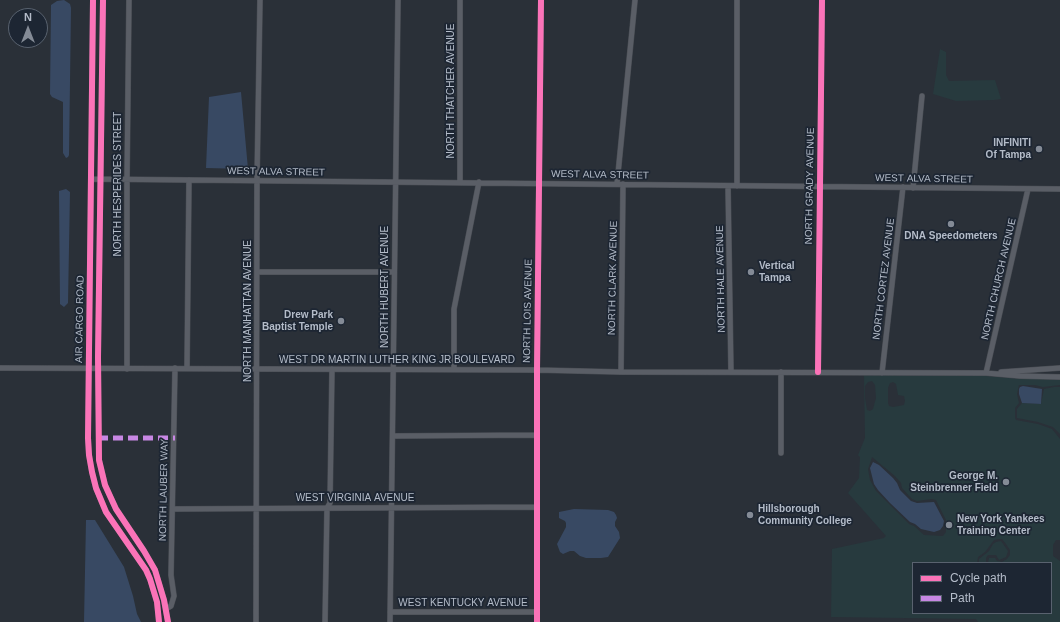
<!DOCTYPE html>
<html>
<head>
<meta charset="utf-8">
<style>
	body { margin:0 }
	#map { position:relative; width:1060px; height:622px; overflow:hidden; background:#2a3038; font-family:Arial,sans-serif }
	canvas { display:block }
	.legend { position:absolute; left:912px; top:562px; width:140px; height:52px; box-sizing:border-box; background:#1d2633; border:1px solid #59626f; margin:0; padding:5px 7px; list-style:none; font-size:12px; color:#b4bcc9 }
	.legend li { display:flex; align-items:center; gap:8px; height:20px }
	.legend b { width:20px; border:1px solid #59626f }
	.north { position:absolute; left:8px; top:8px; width:40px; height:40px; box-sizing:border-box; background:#1d2633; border:1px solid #59626f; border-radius:50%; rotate:0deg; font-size:11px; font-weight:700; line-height:16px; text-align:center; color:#b4bcc9 }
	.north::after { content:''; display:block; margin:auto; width:14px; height:18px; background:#848b96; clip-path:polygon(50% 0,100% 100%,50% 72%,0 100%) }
</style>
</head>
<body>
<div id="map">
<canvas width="1060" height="622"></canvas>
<ul class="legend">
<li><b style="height:5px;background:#fb73b8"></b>Cycle path</li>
<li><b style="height:5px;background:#c787e3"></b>Path</li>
</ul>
<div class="north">N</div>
</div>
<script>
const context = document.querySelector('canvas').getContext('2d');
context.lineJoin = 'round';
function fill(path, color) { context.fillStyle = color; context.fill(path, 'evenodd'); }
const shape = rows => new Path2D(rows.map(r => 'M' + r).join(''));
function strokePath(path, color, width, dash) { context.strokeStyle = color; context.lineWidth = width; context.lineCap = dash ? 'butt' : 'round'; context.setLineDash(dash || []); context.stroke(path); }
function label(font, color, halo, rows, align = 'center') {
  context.font = font + ' Arial,sans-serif'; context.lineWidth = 3.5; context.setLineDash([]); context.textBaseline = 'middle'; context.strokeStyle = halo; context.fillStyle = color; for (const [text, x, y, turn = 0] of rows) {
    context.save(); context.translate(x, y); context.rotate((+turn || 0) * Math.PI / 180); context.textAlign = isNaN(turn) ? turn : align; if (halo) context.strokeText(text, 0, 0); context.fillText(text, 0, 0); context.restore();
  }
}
fill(shape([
	[940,49,946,52,946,75,949,81,995,80,1001,99,994,100,956,101,933,94],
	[864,375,986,376,1022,379,1060,379,1060,385,1043,387,1035,385,1019,385,1017,394,1019,403,1015,408,1015,418,1016,420,1038,424,1052,429,1060,439,1060,540,1056,540,1053,545,1053,556,1060,561,1060,622,978,622,976,619,831,617,832,549,884,538,886,536,848,493,859,478,860,457,858,455,865,438],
	[872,381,875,385,876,398,873,409,870,411,867,410,865,398,865,386,868,382],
	[893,382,896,384,898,395,904,396,905,401,904,405,893,407,889,406,888,403,888,388,890,383],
	[872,457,895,476,901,483,902,488,912,499,917,501,932,499,936,500,946,520,946,532,943,536,924,535,914,526,909,524,876,491,870,480,868,469],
	[998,539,1002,539,1006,544,1010,550,1010,555,1007,559,1002,562,997,561,995,558,989,558,988,563,1051,563,1051,613,913,613,913,563,977,563,978,557,985,552,994,540],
	[1054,387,1060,387,1060,434,1053,427,1038,422,1017,418,1017,409,1022,403,1041,404,1044,389],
	[1001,541,1008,551,1006,557,999,560,996,555,988,555,986,558,986,563,979,563,979,559,989,551,993,544,996,542]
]), '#273a3e');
fill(shape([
	[64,0,70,4,71,8,69,155,68,157,66,158,63,153,63,102,52,97,50,94,51,5,57,1],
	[241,92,248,169,206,168,209,97],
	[66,189,70,192,68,303,64,307,60,304,59,191],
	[1023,386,1042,389,1041,404,1022,403,1019,394,1019,389,1020,387],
	[873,462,879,465,893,478,897,483,900,490,911,501,917,503,934,502,944,521,943,526,940,530,934,532,921,529,915,524,910,522,890,503,878,490,874,484,870,468],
	[574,509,608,510,614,512,616,515,617,518,615,522,615,526,619,532,620,538,608,557,601,558,586,558,580,556,574,551,570,551,563,554,560,552,557,544,566,527,566,523,565,521,559,518,559,512],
	[86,520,95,520,124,567,133,596,137,614,141,622,84,622]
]), '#384963');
const minor = shape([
	[93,0,88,438,89,455,92,472,96,488,106,512,146,570,150,579,157,602,159,622],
	[103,0,98,357,99,460,105,485,116,509,144,551,155,570,164,600,168,622],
	[92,179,1060,189],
	[460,182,460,0],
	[617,184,635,0],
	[728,186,731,372],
	[737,186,737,0],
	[913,188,922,96],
	[257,272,394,272],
	[0,368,537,370,621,372,986,373,1020,376,1060,377],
	[187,368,189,180],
	[127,369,127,179,129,0],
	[454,369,454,309,479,182],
	[621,372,623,184],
	[781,372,781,453],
	[818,372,822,0],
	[1001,372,1060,368],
	[882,373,903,187],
	[986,373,1028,189],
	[393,436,537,435],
	[173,509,537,507],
	[166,609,171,606,174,596,171,575,175,368],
	[390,612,537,612],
	[256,622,257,180,260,0],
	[325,622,327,508,330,503,332,369],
	[390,622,398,0],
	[537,622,537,370,541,0]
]);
strokePath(minor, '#484c53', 6);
strokePath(minor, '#5a5e66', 5);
strokePath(shape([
	[98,438,175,438]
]), '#c787e3', 5, [10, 5]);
strokePath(shape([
	[93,0,88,438,89,455,92,472,96,488,106,512,146,570,150,579,157,602,159,622],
	[103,0,98,357,99,460,105,485,116,509,144,551,155,570,164,600,168,622],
	[818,372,822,0],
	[537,622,537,370,541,0]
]), '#fb73b8', 6);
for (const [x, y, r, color] of [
	[1039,149,4,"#848b96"],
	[951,224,4,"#848b96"],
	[751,272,4,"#848b96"],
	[341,321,4,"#848b96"],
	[1006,482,4,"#848b96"],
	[750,515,4,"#848b96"],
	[949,525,4,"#848b96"]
]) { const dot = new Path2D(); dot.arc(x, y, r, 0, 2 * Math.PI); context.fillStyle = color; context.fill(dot); strokePath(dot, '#1d2633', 1.5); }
label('10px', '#b4bcc9', '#1d2633', [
	["NORTH THATCHER AVENUE",451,91,-90],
	["WEST ALVA STREET",276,172,1],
	["WEST ALVA STREET",600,175,1],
	["WEST ALVA STREET",924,179,1],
	["NORTH HESPERIDES STREET",118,184,-90],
	["NORTH GRADY AVENUE",810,186,-89],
	["NORTH CLARK AVENUE",613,278,-89],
	["NORTH HALE AVENUE",721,279,-91],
	["NORTH CORTEZ AVENUE",884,279,-83],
	["NORTH CHURCH AVENUE",999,279,-77],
	["NORTH HUBERT AVENUE",385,287,-90],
	["NORTH MANHATTAN AVENUE",248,311,-90],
	["NORTH LOIS AVENUE",528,311,-89],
	["AIR CARGO ROAD",80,319,-89],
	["WEST DR MARTIN LUTHER KING JR BOULEVARD",397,360],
	["NORTH LAUBER WAY",164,490,-89],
	["WEST VIRGINIA AVENUE",355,498],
	["WEST KENTUCKY AVENUE",463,603]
]);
label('bold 10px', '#b4bcc9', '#1d2633', [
	["INFINITI",1031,143],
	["Of Tampa",1031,155],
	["DNA Speedometers",951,236,"center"],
	["Vertical",759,266,"left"],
	["Tampa",759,278,"left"],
	["Drew Park",333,315],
	["Baptist Temple",333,327],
	["George M.",998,476],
	["Steinbrenner Field",998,488],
	["Hillsborough",758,509,"left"],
	["Community College",758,521,"left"],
	["New York Yankees",957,519,"left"],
	["Training Center",957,531,"left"]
], 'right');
</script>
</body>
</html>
